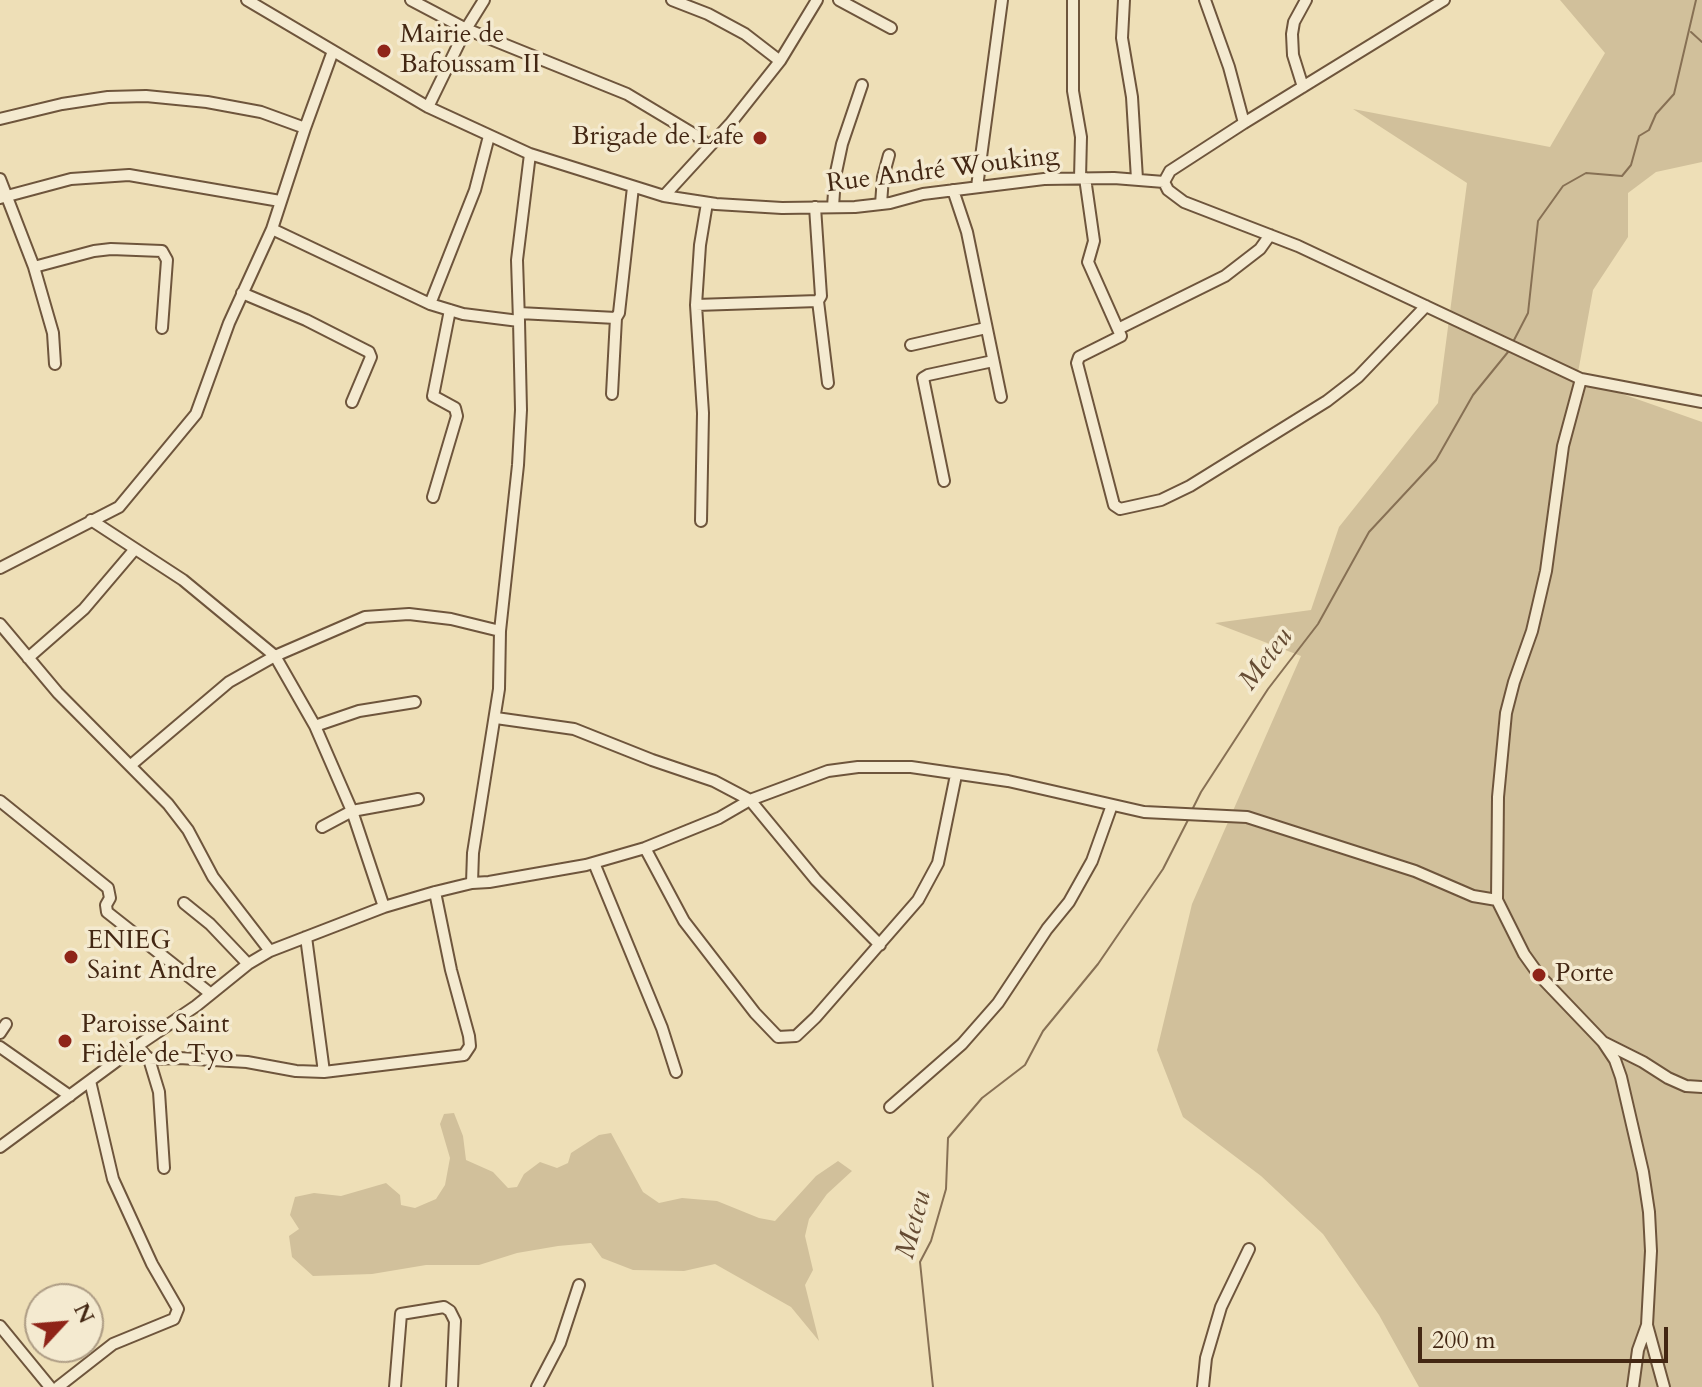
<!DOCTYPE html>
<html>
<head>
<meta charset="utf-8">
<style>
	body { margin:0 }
	#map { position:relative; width:1702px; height:1387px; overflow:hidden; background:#eedfb7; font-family:Cardo,serif }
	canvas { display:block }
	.north { position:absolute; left:24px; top:1283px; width:80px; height:80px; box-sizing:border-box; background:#f4ead0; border:2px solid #ad9c84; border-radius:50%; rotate:64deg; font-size:22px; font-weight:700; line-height:32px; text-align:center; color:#432713 }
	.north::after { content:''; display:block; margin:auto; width:28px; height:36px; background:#8f2418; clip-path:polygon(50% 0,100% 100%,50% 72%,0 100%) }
	.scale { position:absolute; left:1418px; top:1327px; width:250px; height:36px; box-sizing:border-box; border:4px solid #432713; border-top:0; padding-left:10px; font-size:24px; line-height:28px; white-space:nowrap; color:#432713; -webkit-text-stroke:6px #f4ead0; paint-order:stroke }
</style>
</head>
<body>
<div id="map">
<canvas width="1702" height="1387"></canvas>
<div class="north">N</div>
<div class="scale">200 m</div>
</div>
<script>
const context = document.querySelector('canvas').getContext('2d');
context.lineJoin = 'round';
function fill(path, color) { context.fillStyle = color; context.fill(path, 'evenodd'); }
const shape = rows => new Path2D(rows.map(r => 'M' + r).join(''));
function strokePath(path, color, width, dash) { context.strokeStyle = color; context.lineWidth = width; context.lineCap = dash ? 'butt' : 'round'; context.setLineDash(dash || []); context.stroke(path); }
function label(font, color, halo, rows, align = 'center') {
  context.font = font + ' Cardo,serif'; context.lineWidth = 7; context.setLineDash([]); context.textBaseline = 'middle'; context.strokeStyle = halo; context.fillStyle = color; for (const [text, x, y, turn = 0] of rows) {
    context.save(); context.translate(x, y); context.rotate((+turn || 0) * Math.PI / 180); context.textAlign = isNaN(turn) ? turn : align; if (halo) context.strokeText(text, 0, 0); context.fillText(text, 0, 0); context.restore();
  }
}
fill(shape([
	[1560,0,1702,0,1702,162,1656,172,1628,193,1628,237,1593,290,1577,378,1702,422,1702,1387,1419,1387,1379,1315,1323,1234,1261,1176,1183,1117,1157,1050,1192,904,1301,656,1215,623,1311,610,1339,527,1438,403,1467,183,1353,109,1550,147,1605,53],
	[454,1113,463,1136,466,1160,493,1172,508,1188,517,1187,524,1174,540,1162,557,1168,568,1163,571,1153,599,1135,611,1133,643,1192,659,1203,682,1198,717,1201,759,1218,775,1221,816,1176,838,1161,852,1171,827,1194,809,1219,805,1236,813,1270,805,1285,819,1341,791,1307,715,1264,684,1271,633,1270,602,1258,591,1243,558,1246,517,1253,479,1265,426,1265,372,1274,313,1276,292,1257,289,1236,299,1229,290,1215,295,1197,314,1193,341,1196,386,1183,400,1195,401,1205,415,1208,436,1199,445,1185,450,1158,440,1124,444,1114]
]), '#d1c09b');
strokePath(shape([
	[1691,32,1702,42],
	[1513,342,1528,313,1538,221,1563,186,1586,173,1622,176,1631,165,1639,136,1649,130,1656,114,1674,94,1696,0],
	[1191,812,1201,792,1268,689,1318,624,1369,532,1436,460,1473,395,1508,352],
	[933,1387,920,1262,931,1241,946,1189,948,1138,982,1098,1025,1065,1043,1031,1098,964,1163,869,1189,818]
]), '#877054', 2);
const minor = shape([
	[247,0,428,107,530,154,664,196,716,204,782,208,855,207,890,203,923,194,1044,179,1114,178,1164,182],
	[411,0,466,29,627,94,697,136,709,146],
	[672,0,708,14,745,34,780,61],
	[839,0,891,28],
	[1073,0,1073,91,1081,137,1080,178],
	[1124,0,1122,38,1132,97,1137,179],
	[1205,0,1229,67,1244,123],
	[1303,87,1293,55,1292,34,1294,22,1306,0],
	[428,107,466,29,484,0],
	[0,119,62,104,108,97,146,96,207,102,261,112,305,128],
	[1085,178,1094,241,1088,262,1121,336,1079,357,1077,363,1114,505,1120,509,1161,500,1190,486,1327,401,1358,377,1426,306],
	[0,179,34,267,53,333,55,364],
	[1164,182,1168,190,1184,202,1298,246,1581,379,1702,402],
	[1164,182,1170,171,1244,123,1444,0],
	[977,187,1002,0],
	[953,190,967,232,1001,397],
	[664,196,730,124,780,61,817,0],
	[0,198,71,179,129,175,280,201],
	[881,204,883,177,889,155],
	[815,207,821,296,818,301,828,383],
	[833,207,835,177,842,144,862,85],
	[272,229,430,304,463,314,519,321,517,260,530,154],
	[34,267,94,251,111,249,162,251,167,260,162,328],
	[242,293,306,320,369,352,371,357,352,402],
	[430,304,475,190,489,136],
	[696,305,818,301],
	[519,313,616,318,619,313,633,187],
	[1118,329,1225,276,1260,249,1270,235],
	[911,345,986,328],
	[1581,379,1563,446,1546,571,1532,631,1514,682,1506,713,1498,797,1497,900,1524,954,1539,975,1603,1042,1615,1060,1621,1077,1643,1172,1649,1212,1651,1251,1647,1325,1664,1387],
	[612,394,616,318],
	[944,481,923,378,928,375,993,361],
	[433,497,457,416,455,408,433,396,450,310],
	[91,520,183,580,275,656,315,726,352,811,384,907],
	[701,521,703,413,696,305,700,245,707,203],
	[0,568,119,507,196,414,229,323,272,229,305,128,333,51],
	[0,624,58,693,168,804,188,830,213,877,270,951],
	[28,658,84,609,135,549],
	[496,718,574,729,652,760,714,781,750,800,816,880,880,945],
	[315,726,359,711,415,702],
	[131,765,229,682,275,656,365,617,409,614,451,619,500,631],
	[0,801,108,888,110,898,106,905,107,912,211,994],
	[322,827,352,811,418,799],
	[645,848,684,921,755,1013,778,1037,796,1036,816,1017,918,900,938,863,956,775],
	[594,863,662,1028,676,1072],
	[472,883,473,853,499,689,500,631,518,465,521,410,519,321],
	[184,903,210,924,248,964],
	[306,937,324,1072],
	[0,1033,6,1024],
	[1603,1042,1643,1062,1668,1078,1686,1086,1702,1087],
	[137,1046,149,1059,159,1092,164,1168],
	[0,1047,70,1096],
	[149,1059,179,1058,247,1062,296,1071,324,1072,464,1055,470,1046,469,1036,451,970,435,892],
	[890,1107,962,1044,998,1003,1047,929,1069,902,1092,861,1112,805],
	[0,1147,137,1046,196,1006,248,964,270,951,384,907,435,892,472,883,489,882,586,865,645,848,719,818,750,800,828,771,858,767,911,767,1008,781,1144,812,1247,817,1415,871,1473,896,1497,900],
	[0,1326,50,1387],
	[58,1387,113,1344,174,1319,178,1309,152,1264,113,1179,90,1081],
	[395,1387,401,1314,444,1307,450,1311,455,1321,452,1387],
	[537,1387,560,1343,579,1285],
	[1203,1387,1206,1358,1221,1307,1249,1249],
	[1633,1387,1638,1350,1647,1325]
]);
strokePath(minor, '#6e553c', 14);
strokePath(minor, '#f4ead0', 10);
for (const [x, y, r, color] of [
	[384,51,8,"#8f2418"],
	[760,138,8,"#8f2418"],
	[71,957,8,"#8f2418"],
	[1539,975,8,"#8f2418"],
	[65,1041,8,"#8f2418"]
]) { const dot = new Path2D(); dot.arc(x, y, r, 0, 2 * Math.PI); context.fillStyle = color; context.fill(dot); strokePath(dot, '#f4ead0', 3); }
label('26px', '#432713', '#f4ead0', [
	["Mairie de",400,36],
	["Bafoussam II",400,66],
	["Brigade de Lafe",744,138,"right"],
	["ENIEG",87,942],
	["Saint Andre",87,972],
	["Porte",1555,975],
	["Paroisse Saint",81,1026],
	["Fidèle de Tyo",81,1056]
], 'left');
label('26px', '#432713', '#f4ead0', [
	["Rue André Wouking",943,171,-7]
]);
label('italic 28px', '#654b33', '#f4ead0', [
	["Meteu",1267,660,-53],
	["Meteu",915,1225,-75]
]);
</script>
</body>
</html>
